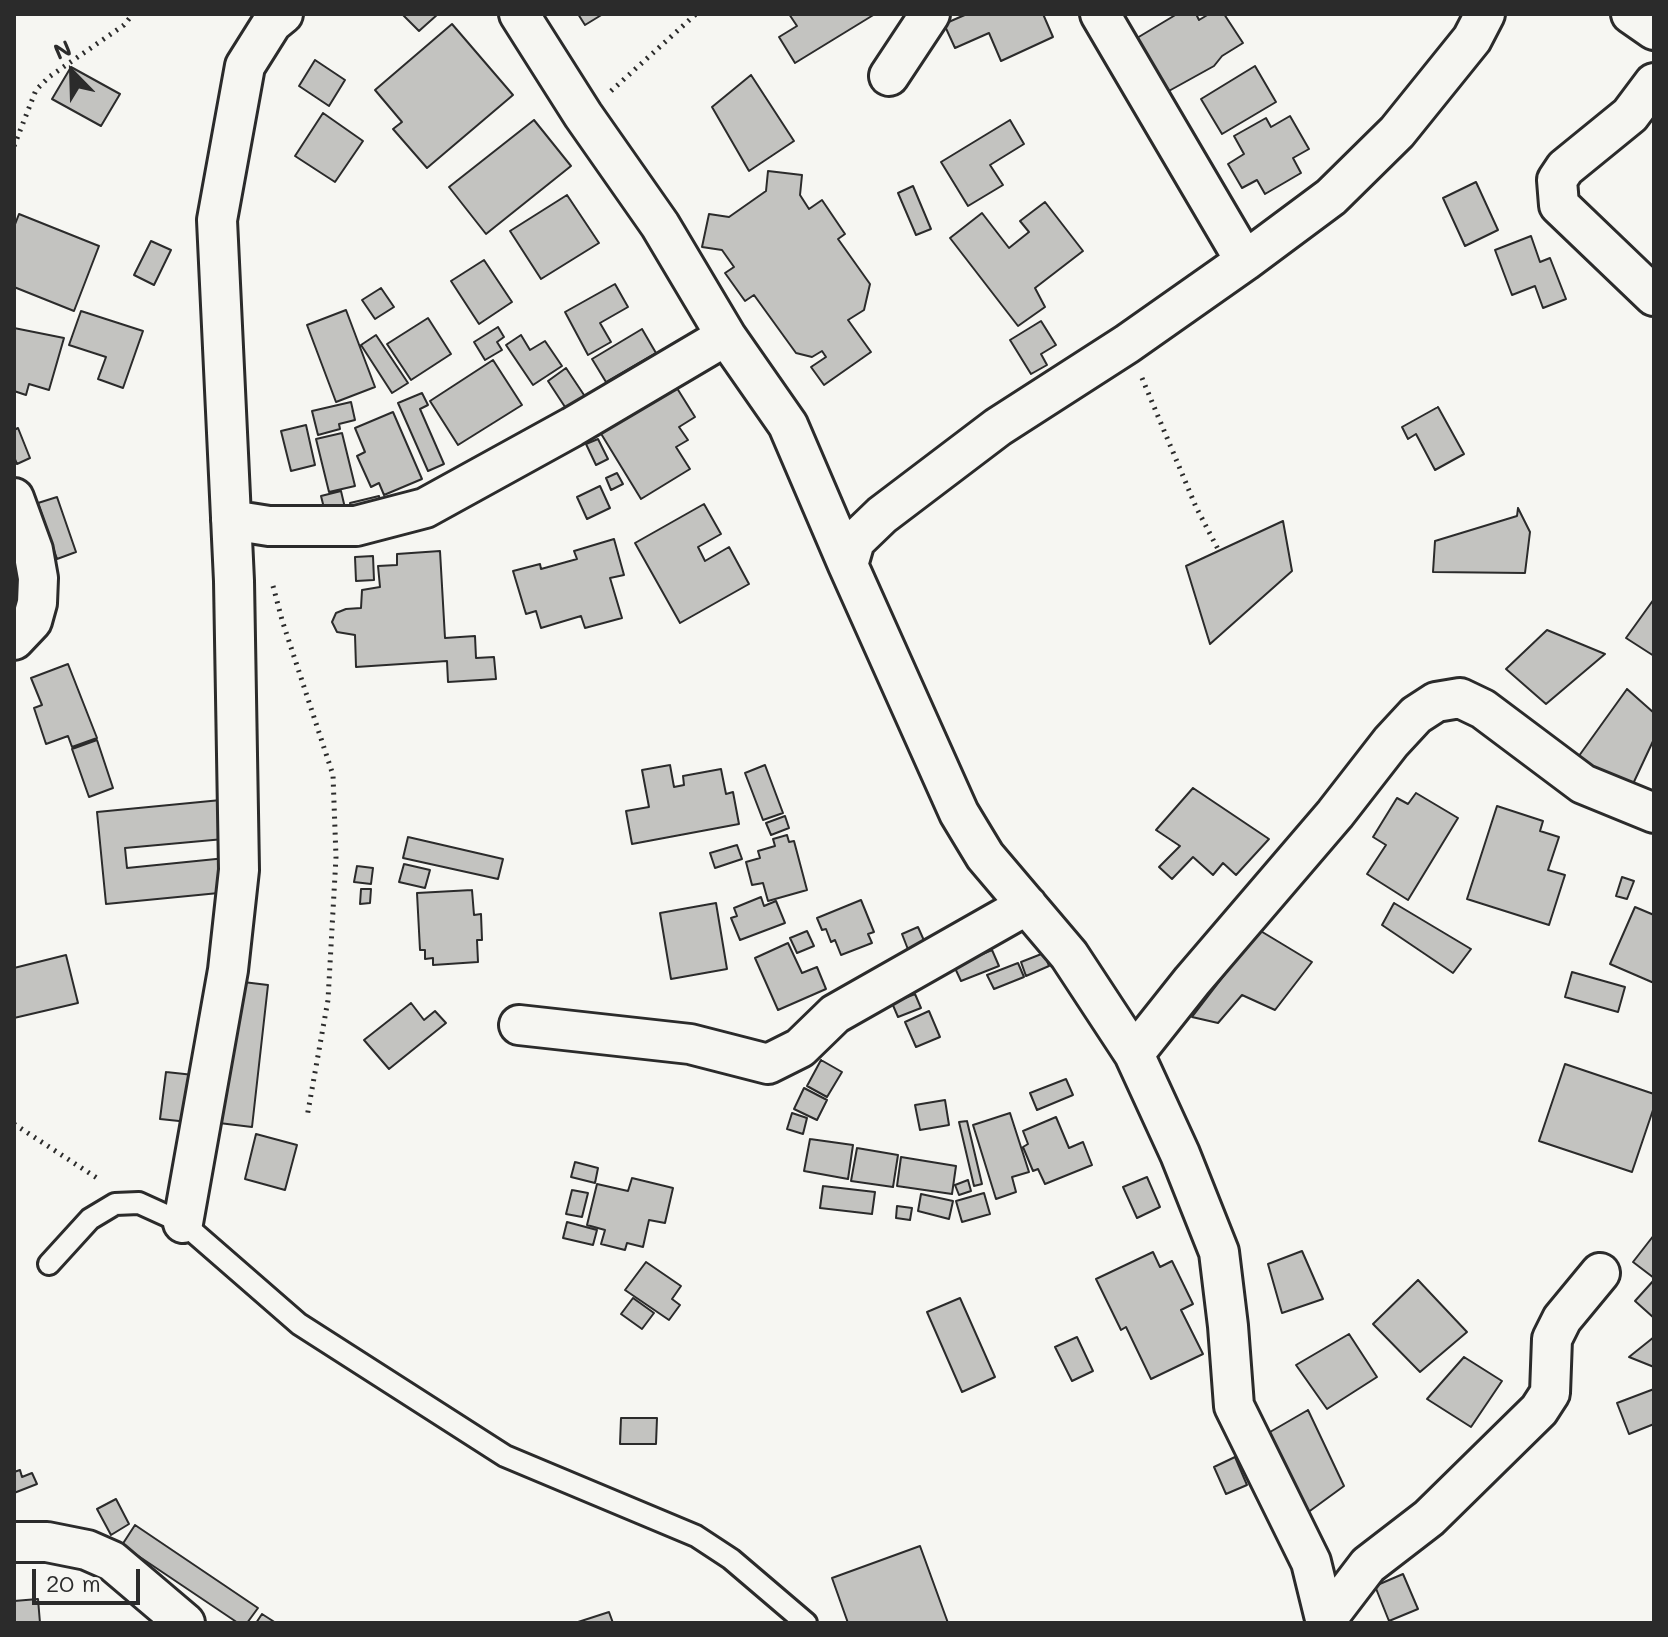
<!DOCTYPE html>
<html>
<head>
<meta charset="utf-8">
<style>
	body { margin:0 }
	#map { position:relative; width:1668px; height:1637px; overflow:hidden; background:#f6f6f2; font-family:Mali,sans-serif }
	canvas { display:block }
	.frame { position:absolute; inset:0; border:16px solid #2b2b2b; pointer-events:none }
	.north { position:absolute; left:32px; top:32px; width:80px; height:80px; -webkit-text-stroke:6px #f6f6f2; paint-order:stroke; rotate:337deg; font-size:22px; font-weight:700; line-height:32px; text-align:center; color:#2b2b2b }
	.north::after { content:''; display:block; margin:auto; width:28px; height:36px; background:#2b2b2b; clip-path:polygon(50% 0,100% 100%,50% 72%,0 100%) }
	.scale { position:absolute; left:32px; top:1569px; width:108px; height:36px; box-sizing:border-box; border:4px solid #2b2b2b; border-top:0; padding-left:10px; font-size:24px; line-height:28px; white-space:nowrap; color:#2b2b2b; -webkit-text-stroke:6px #f6f6f2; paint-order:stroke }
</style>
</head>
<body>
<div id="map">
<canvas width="1668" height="1637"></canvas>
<div class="frame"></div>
<div class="north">N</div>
<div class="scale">20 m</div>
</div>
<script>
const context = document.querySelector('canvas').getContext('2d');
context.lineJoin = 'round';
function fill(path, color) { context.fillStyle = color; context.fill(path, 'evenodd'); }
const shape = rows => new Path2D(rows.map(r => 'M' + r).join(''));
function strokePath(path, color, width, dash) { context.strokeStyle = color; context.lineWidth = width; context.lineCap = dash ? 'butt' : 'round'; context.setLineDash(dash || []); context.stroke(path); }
const building = shape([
	[402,14,438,14,419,31,402,14],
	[578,14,603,14,585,25,578,14],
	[789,14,875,14,795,63,779,37,797,26,789,14],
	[967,14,1043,14,1053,37,1001,61,989,33,955,48,944,24,967,14],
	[1177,14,1196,14,1199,20,1209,14,1224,14,1243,43,1222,56,1214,66,1158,97,1132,41,1177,14],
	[452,24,513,95,427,168,393,129,402,122,375,90,452,24],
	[315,60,345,80,329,106,299,86,315,60],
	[1255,66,1276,102,1222,134,1201,99,1255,66],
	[71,67,120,94,101,126,52,99,71,67],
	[751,75,794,141,749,171,712,107,751,75],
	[323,113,363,141,335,182,295,156,323,113],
	[1290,116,1309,149,1293,158,1301,173,1265,194,1257,180,1242,188,1228,164,1244,154,1234,136,1266,118,1271,127,1290,116],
	[534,120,571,166,486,234,449,187,534,120],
	[1010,120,1024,144,990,165,1003,185,968,206,941,162,1010,120],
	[768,171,802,175,800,195,809,209,822,200,845,234,838,239,870,284,864,310,848,320,871,352,824,385,811,367,826,357,822,351,812,357,796,353,754,295,745,301,725,273,734,267,722,250,702,247,709,214,729,217,766,191,768,171],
	[1476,182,1498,230,1465,246,1443,198,1476,182],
	[913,186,931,229,916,235,898,193,913,186],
	[567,195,599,243,541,279,510,231,567,195],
	[1045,202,1083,251,1035,288,1045,307,1018,326,950,238,982,213,1009,248,1029,232,1020,221,1045,202],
	[19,214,99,246,74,311,14,287,14,227,19,214],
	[1531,236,1540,262,1550,258,1566,299,1543,308,1535,286,1512,295,1495,250,1531,236],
	[151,241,171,250,154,285,134,275,151,241],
	[484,260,512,302,479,324,451,281,484,260],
	[615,284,628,307,600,323,611,342,588,355,565,312,615,284],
	[381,288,394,307,375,319,362,300,381,288],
	[346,310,375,387,336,402,307,325,346,310],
	[81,311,143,331,123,388,98,379,106,357,69,345,81,311],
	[428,318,451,354,411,380,387,344,428,318],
	[1041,321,1056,345,1041,354,1047,365,1031,374,1010,340,1041,321],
	[498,327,504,337,497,342,502,350,485,360,474,342,498,327],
	[14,328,64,338,49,390,29,384,26,395,14,391,14,328],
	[642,329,656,353,606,382,592,359,642,329],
	[376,335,408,383,392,393,361,345,376,335],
	[521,335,530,350,545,341,562,366,533,385,506,345,521,335],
	[493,360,522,405,458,445,430,401,493,360],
	[566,368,586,398,567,410,548,381,566,368],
	[675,385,695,417,679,427,688,440,676,447,690,469,641,499,600,432,675,385],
	[422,393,428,405,420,409,444,464,428,471,398,403,422,393],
	[351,402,355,420,339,424,340,429,318,435,312,411,351,402],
	[1438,407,1464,454,1435,470,1416,434,1408,439,1402,427,1438,407],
	[393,412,422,479,384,495,379,483,371,487,357,456,365,452,355,428,393,412],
	[306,425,315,465,291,471,281,431,306,425],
	[18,428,30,458,17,464,14,457,14,430,18,428],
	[342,433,355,486,329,492,316,439,342,433],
	[598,439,608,459,596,465,586,444,598,439],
	[617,473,623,484,611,490,606,478,617,473],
	[600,486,610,508,587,519,577,497,600,486],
	[341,491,345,508,325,512,321,496,341,491],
	[379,496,381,506,352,513,350,503,379,496],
	[57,497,76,552,57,559,38,503,57,497],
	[704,504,721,534,698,547,705,561,729,547,749,584,680,623,635,543,704,504],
	[1518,508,1530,532,1525,573,1433,572,1435,541,1517,516,1518,508],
	[1283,521,1292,571,1210,644,1186,566,1283,521],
	[614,539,624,575,610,578,622,618,585,628,581,616,541,628,536,611,526,614,513,571,540,564,541,569,577,559,574,551,614,539],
	[440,551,445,638,475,636,476,658,494,657,496,679,448,682,447,661,356,667,355,635,337,632,332,622,336,613,346,609,361,608,362,590,380,587,378,566,397,565,397,554,440,551],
	[373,556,374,580,356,581,355,557,373,556],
	[1654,599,1654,656,1626,638,1654,599],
	[1547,630,1605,654,1546,704,1506,669,1547,630],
	[68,664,97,738,72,747,68,736,46,744,34,708,42,705,31,678,68,664],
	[1627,689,1654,713,1654,739,1632,786,1576,760,1627,689],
	[97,740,113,788,89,797,72,749,97,740],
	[670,765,674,787,684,785,683,776,721,769,726,794,733,792,739,824,632,844,626,811,649,807,642,770,670,765],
	[765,765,783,813,763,820,745,773,765,765],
	[1193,788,1269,839,1236,875,1223,863,1213,875,1193,857,1172,879,1159,867,1180,846,1156,830,1193,788],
	[1416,793,1458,818,1408,900,1367,874,1386,845,1373,837,1397,798,1408,804,1416,793],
	[221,800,224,839,125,848,127,868,226,858,229,892,106,904,97,812,221,800],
	[1497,806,1543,821,1540,831,1559,837,1548,870,1565,875,1549,925,1467,899,1497,806],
	[785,816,789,828,771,835,766,823,785,816],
	[787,835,789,842,794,841,807,890,768,901,763,883,752,885,746,862,760,858,758,851,775,846,773,839,787,835],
	[408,837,503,859,498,879,403,858,408,837],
	[737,845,742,859,715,868,710,853,737,845],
	[404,864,430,870,425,888,399,882,404,864],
	[357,866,373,868,371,884,354,882,357,866],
	[1622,877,1634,881,1627,899,1616,896,1622,877],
	[361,889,371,889,370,903,360,904,361,889],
	[472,890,474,915,481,914,482,940,477,940,478,962,433,965,433,958,425,959,425,950,420,950,417,893,472,890],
	[761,897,764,906,776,901,785,923,740,940,731,918,737,916,734,908,761,897],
	[861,900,874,932,868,934,872,943,841,955,835,940,831,942,826,929,822,930,817,918,861,900],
	[716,903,727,969,671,979,660,913,716,903],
	[1394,903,1471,949,1453,973,1382,925,1394,903],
	[1635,907,1654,915,1654,983,1610,964,1635,907],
	[918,927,926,945,909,952,902,934,918,927],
	[1259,930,1312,962,1275,1010,1242,995,1218,1023,1192,1017,1259,930],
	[807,931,814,946,797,953,790,938,807,931],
	[788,943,802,973,817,967,826,989,778,1010,755,958,788,943],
	[992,950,999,966,961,981,954,966,992,950],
	[1044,953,1049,966,1026,976,1021,962,1044,953],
	[66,955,78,1003,14,1018,14,968,66,955],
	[1018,963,1024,977,994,989,987,975,1018,963],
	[1572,972,1625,987,1618,1012,1565,997,1572,972],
	[235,981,268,985,252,1127,219,1123,235,981],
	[915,994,921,1008,898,1017,892,1003,915,994],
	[411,1003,424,1020,435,1011,446,1023,389,1069,364,1040,411,1003],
	[929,1011,940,1037,916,1047,905,1022,929,1011],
	[821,1060,842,1072,827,1097,807,1086,821,1060],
	[1565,1064,1654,1094,1654,1107,1632,1172,1539,1141,1565,1064],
	[166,1072,203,1076,198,1123,160,1119,166,1072],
	[1066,1079,1073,1095,1037,1110,1030,1093,1066,1079],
	[804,1088,827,1100,817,1120,794,1109,804,1088],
	[945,1100,949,1125,920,1130,915,1105,945,1100],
	[792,1113,807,1118,803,1134,787,1129,792,1113],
	[1010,1113,1029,1172,1012,1177,1016,1192,996,1199,973,1125,1010,1113],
	[1056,1117,1069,1148,1083,1142,1092,1165,1045,1184,1038,1169,1033,1171,1023,1147,1028,1144,1023,1131,1056,1117],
	[967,1121,982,1184,974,1186,959,1122,967,1121],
	[256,1134,297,1145,285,1190,245,1179,256,1134],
	[810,1139,853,1145,848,1179,804,1171,810,1139],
	[857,1148,898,1155,893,1187,851,1181,857,1148],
	[901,1157,956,1166,952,1194,897,1186,901,1157],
	[575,1162,598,1168,595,1183,571,1177,575,1162],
	[1147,1177,1160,1207,1137,1218,1123,1187,1147,1177],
	[632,1178,673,1188,665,1223,649,1220,643,1247,627,1243,625,1250,601,1244,605,1230,587,1225,597,1184,628,1191,632,1178],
	[968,1180,971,1191,959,1195,955,1185,968,1180],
	[823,1186,875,1192,872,1214,820,1208,823,1186],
	[572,1190,588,1193,582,1217,566,1214,572,1190],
	[984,1193,990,1214,962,1222,956,1201,984,1193],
	[921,1194,953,1201,949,1219,918,1211,921,1194],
	[897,1206,912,1208,910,1220,896,1218,897,1206],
	[567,1222,597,1230,593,1245,563,1238,567,1222],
	[1654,1235,1654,1278,1633,1262,1654,1235],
	[1302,1251,1323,1299,1282,1313,1268,1264,1302,1251],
	[1153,1252,1160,1267,1172,1261,1193,1304,1181,1310,1203,1354,1151,1379,1126,1327,1121,1330,1096,1279,1153,1252],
	[646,1262,681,1286,672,1299,680,1305,669,1320,625,1290,646,1262],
	[1418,1280,1467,1332,1420,1372,1373,1324,1418,1280],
	[1654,1280,1654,1318,1635,1301,1654,1280],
	[633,1298,654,1313,642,1329,621,1314,633,1298],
	[960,1298,995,1377,962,1392,927,1312,960,1298],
	[1349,1334,1377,1377,1327,1409,1296,1365,1349,1334],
	[1077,1337,1093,1371,1072,1381,1055,1347,1077,1337],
	[1654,1337,1654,1367,1629,1357,1654,1337],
	[1464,1357,1502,1381,1471,1427,1427,1399,1464,1357],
	[1654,1389,1654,1424,1629,1434,1617,1403,1654,1389],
	[1308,1410,1344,1486,1303,1516,1270,1432,1308,1410],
	[621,1418,657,1418,656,1444,620,1444,621,1418],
	[1235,1457,1247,1485,1226,1494,1214,1467,1235,1457],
	[20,1470,22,1477,32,1473,37,1484,14,1493,14,1472,20,1470],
	[116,1499,129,1524,111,1535,97,1509,116,1499],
	[135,1525,258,1608,247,1623,238,1623,122,1545,135,1525],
	[920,1546,948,1623,848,1623,832,1578,920,1546],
	[1403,1574,1418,1609,1389,1621,1375,1586,1403,1574],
	[38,1599,40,1623,14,1623,14,1601,38,1599],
	[609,1612,613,1623,575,1623,609,1612],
	[262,1614,276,1623,256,1623,262,1614]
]);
fill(building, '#c3c3c0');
strokePath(building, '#2b2b2b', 2);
const lane = shape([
	[49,1264,90,1219,115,1204,139,1203,183,1223,299,1324,505,1456,696,1536,731,1559,806,1623]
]);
const street = shape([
	[519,14,583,115,660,225,726,336,788,425,848,565],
	[1100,14,1245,261],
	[1631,14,1654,30],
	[889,76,930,14],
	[1654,83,1630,115,1565,168,1557,180,1559,205,1654,296],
	[14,498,33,550,38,578,37,603,32,621,14,640],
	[231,520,269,526,356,526,425,508,572,427,726,336],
	[519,1025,690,1044,768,1064,800,1048,835,1014,1027,905],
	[1134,1054,1192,981,1335,814,1391,742,1416,715,1436,702,1460,698,1483,709,1583,784,1654,813],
	[183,1223,228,970,239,870,234,581,217,220,245,66,272,23,283,14],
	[14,1542,47,1542,87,1550,112,1561,185,1623],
	[1326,1620,1368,1565,1429,1518,1539,1410,1550,1393,1552,1339,1562,1319,1600,1273],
	[1326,1623,1311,1562,1234,1406,1228,1326,1219,1252,1180,1154,1134,1054,1069,955,985,856,959,813,848,565,855,541,882,515,998,427,1127,344,1245,261,1331,197,1397,132,1472,39,1485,14]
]);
strokePath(lane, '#2b2b2b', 26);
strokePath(street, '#2b2b2b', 44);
strokePath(shape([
	[611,91,696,14],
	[14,146,36,90,49,77,124,25,133,14],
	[1142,378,1196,507,1219,551],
	[273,586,282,620,333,775,336,857,328,1000,307,1117],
	[14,1124,100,1180]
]), '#2b2b2b', 5, [2, 6]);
strokePath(lane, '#f6f6f2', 20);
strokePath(street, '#f6f6f2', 38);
</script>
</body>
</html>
